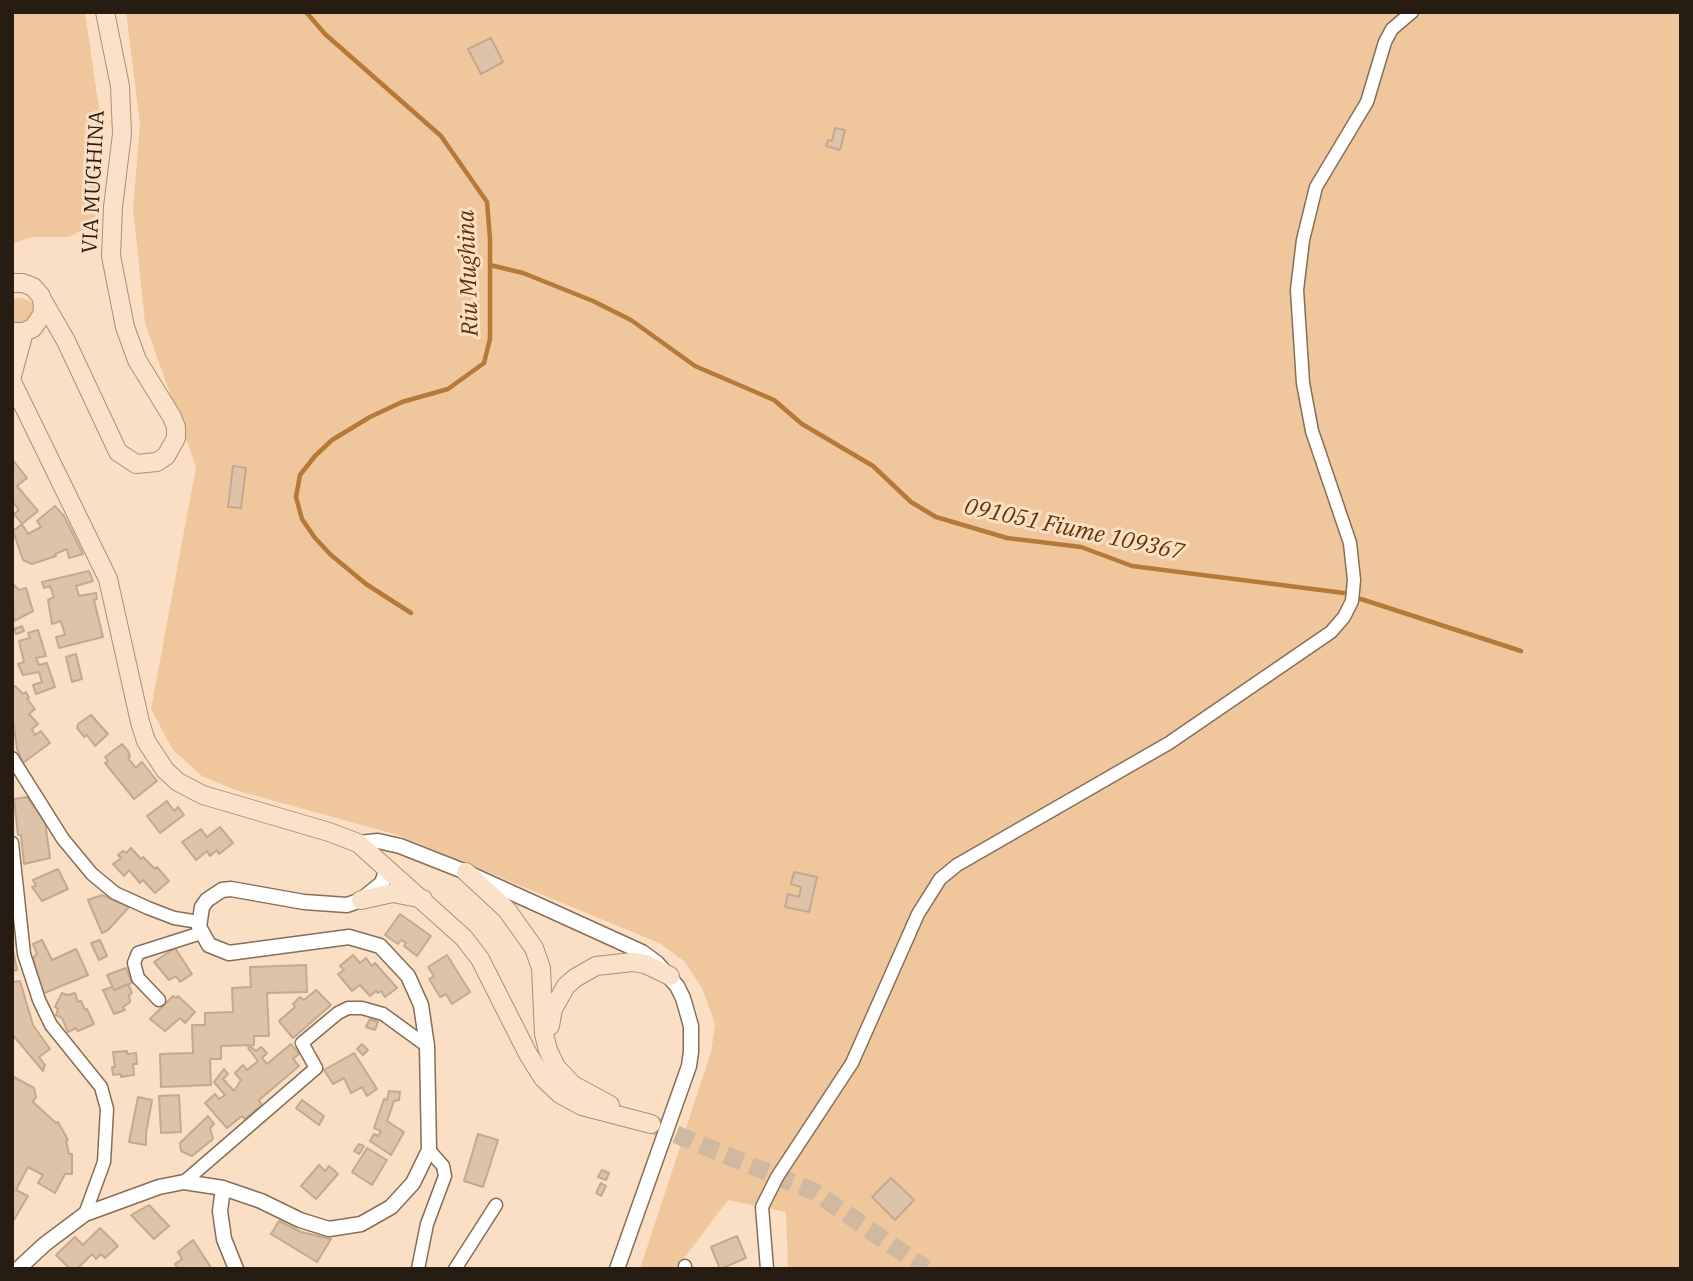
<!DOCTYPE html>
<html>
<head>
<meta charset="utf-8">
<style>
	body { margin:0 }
	#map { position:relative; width:1693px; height:1281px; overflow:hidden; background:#fbdfc5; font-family:"IBM Plex Serif",serif }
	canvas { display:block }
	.frame { position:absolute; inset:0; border:14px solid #261c12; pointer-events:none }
</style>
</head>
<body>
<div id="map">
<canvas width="1693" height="1281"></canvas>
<div class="frame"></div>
</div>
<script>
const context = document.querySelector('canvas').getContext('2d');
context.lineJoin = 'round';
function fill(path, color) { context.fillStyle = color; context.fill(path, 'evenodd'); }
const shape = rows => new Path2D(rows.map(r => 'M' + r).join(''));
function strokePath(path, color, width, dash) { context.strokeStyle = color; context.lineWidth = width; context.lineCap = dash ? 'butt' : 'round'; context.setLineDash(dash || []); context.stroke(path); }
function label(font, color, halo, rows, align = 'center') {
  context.font = font + ' "IBM Plex Serif",serif'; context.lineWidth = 6; context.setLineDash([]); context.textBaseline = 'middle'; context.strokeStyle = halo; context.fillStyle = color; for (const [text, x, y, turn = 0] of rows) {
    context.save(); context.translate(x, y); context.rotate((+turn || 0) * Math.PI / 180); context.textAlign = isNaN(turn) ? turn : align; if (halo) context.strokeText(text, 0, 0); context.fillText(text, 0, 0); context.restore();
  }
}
fill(shape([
	[12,12,85,12,99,109,96,223,69,237,32,237,12,244],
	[126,12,1681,12,1681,1269,788,1269,786,1212,728,1200,676,1269,640,1269,711,1052,715,1024,702,988,684,961,659,943,398,835,235,790,202,776,173,750,151,709,196,467,145,323,133,209,140,124],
	[22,298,31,302,38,310,19,342,12,341,12,299]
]), '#f0c69d');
strokePath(shape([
	[306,12,325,34,441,136,487,202,490,239,490,339,484,363,448,389,402,402,370,417,332,440,315,456,300,475,296,497,302,519,315,538,331,555,366,584,411,613],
	[490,265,523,273,593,301,631,320,695,366,774,400,802,424,873,466,911,502,936,517,1007,538,1081,547,1132,566,1344,593],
	[1361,599,1521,651]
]), '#b57a39', 4.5);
const building = shape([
	[491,38,503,62,481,74,468,49,491,38],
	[835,128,845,130,840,150,826,146,828,140,832,141,835,128],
	[13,460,27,478,17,486,38,511,22,524,14,514,19,510,12,501,13,460],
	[233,466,246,468,241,508,228,507,233,466],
	[55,506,64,516,83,554,69,558,67,549,55,554,56,556,32,564,23,560,13,531,22,524,28,534,41,527,37,521,55,506],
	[89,571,93,581,76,586,79,596,96,593,97,599,94,600,103,637,59,648,56,637,65,635,61,621,52,624,48,600,54,597,50,586,44,588,42,582,89,571],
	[12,583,19,590,26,588,33,611,14,621,12,583],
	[22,626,24,631,16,634,14,629,22,626],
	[38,630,46,656,36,658,39,665,47,663,55,687,36,694,33,685,42,682,39,672,23,675,18,664,24,662,19,641,30,638,28,633,38,630],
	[76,654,82,679,72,682,66,657,76,654],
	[15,686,23,694,26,692,29,698,27,699,35,709,29,714,38,724,32,729,35,735,41,731,50,743,23,763,17,749,12,714,12,688,15,686],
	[91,715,108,734,95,746,87,735,84,737,77,728,78,724,91,715],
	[122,744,128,751,130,756,128,758,136,768,142,762,157,781,134,799,105,763,108,761,105,757,122,744],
	[27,797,45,822,50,858,24,864,21,835,18,835,14,799,27,797],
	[167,801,174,811,178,807,184,815,160,833,147,816,167,801],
	[220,827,233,843,219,854,217,850,210,856,207,851,196,860,182,842,201,829,207,837,220,827],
	[131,848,141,859,143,857,155,869,157,867,169,881,155,893,143,880,140,883,129,870,124,876,113,864,121,858,118,855,123,851,126,853,131,848],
	[58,869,68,889,42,901,32,887,36,886,33,880,58,869],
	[794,872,817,877,809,912,785,907,788,894,799,897,801,887,791,884,794,872],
	[102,895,129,907,108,930,102,933,88,900,102,895],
	[400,914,431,936,417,956,404,946,406,943,401,940,398,944,385,935,400,914],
	[42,940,52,960,76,949,88,975,42,994,33,958,37,954,33,944,42,940],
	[100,940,107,956,99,960,91,943,100,940],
	[12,946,17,970,12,971,12,946],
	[175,948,192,974,180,982,176,976,169,980,154,962,175,948],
	[353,955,360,963,366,958,372,966,375,963,397,988,385,997,381,991,378,993,376,991,370,996,360,985,352,991,338,974,344,970,340,966,353,955],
	[447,955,470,992,452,1004,446,994,440,997,429,979,434,976,428,967,447,955],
	[306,965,307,992,267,993,269,1036,254,1036,254,1045,221,1046,221,1059,210,1059,211,1085,161,1087,160,1054,193,1053,192,1025,205,1025,205,1013,233,1012,232,988,251,987,250,967,306,965],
	[126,968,132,983,114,990,107,975,126,968],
	[20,981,33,1025,50,1049,39,1057,45,1065,43,1071,12,1034,12,982,20,981],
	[128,984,132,993,129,995,130,1002,123,1007,125,1010,114,1014,103,990,112,987,114,990,128,984],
	[316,990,331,1005,293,1038,279,1021,295,1007,293,1004,300,997,304,1000,316,990],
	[62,993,67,995,75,993,78,1002,81,1001,85,1010,87,1009,94,1024,78,1031,76,1028,68,1032,62,1018,56,1015,58,1009,55,1007,62,993],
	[173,996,176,998,178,996,195,1012,185,1023,180,1018,165,1031,150,1019,173,996],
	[370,1019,378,1022,375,1030,366,1027,370,1019],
	[291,1044,299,1054,293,1059,299,1066,259,1100,262,1105,245,1119,242,1116,227,1128,205,1103,215,1094,219,1099,225,1095,214,1082,224,1069,228,1074,223,1079,234,1091,241,1080,235,1073,243,1065,247,1070,258,1061,248,1048,250,1046,256,1051,261,1047,267,1053,262,1058,267,1064,291,1044],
	[362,1044,368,1050,363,1055,357,1049,362,1044],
	[127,1051,127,1054,136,1053,137,1064,133,1064,134,1075,121,1077,121,1074,113,1075,112,1067,115,1067,113,1052,127,1051],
	[354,1053,377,1089,367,1096,362,1087,351,1093,344,1078,333,1084,324,1070,354,1053],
	[12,1076,34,1088,36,1097,33,1102,56,1123,58,1122,68,1140,66,1141,69,1154,72,1154,72,1174,65,1174,55,1193,38,1183,43,1175,28,1167,16,1190,28,1196,12,1223,12,1076],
	[389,1091,400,1092,399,1100,394,1101,387,1121,404,1132,391,1155,370,1141,374,1134,378,1136,381,1131,374,1128,384,1099,387,1100,389,1091],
	[179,1095,181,1132,161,1133,159,1096,179,1095],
	[138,1097,152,1100,146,1133,146,1145,129,1142,138,1097],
	[302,1100,324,1116,319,1125,296,1108,302,1100],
	[208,1116,214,1124,210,1128,213,1139,192,1156,181,1151,180,1143,208,1116],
	[478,1134,498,1140,483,1187,464,1181,478,1134],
	[359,1144,364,1146,359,1154,354,1151,359,1144],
	[367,1148,387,1160,372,1185,352,1172,367,1148],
	[319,1165,325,1171,329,1166,338,1174,316,1199,301,1186,319,1165],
	[602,1170,609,1173,606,1180,598,1177,602,1170],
	[891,1178,914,1200,895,1220,872,1197,891,1178],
	[601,1183,606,1186,601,1196,596,1193,601,1183],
	[149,1205,169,1226,154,1239,131,1215,149,1205],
	[279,1221,301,1232,331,1239,317,1262,271,1234,279,1221],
	[100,1228,118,1246,105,1258,101,1254,96,1259,92,1254,77,1269,70,1269,56,1255,75,1237,83,1245,100,1228],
	[737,1236,746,1258,720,1269,711,1247,737,1236],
	[193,1240,212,1269,178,1269,175,1264,182,1259,178,1252,193,1240]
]);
fill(building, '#dfc3a9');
strokePath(building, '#c3a98f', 2);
strokePath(shape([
	[651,1124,815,1192,926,1269]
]), '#d0b8a1', 18, [18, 9]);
const minor = shape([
	[12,758,63,839,92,874,115,893,148,908,174,918,199,922],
	[12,843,24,954,39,1000,51,1025,101,1087,107,1109,104,1162,85,1214],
	[159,1000,138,978,134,963,138,953,201,933],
	[184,1182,316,1068,302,1043,338,1013,348,1008,362,1008,383,1014,427,1046],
	[685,1266,685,1269],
	[418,1269,427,1224,445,1176,443,1166,429,1150],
	[455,1269,496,1205],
	[767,1269,762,1207,777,1177,852,1063,918,914,940,879,957,865,1169,743,1331,632,1344,617,1352,601,1354,580,1350,543,1312,431,1303,383,1297,290,1303,240,1316,187,1367,102,1385,42,1392,29,1412,12]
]);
const tertiary = shape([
	[358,843,378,841,400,846,466,872,642,952,657,963,677,986,683,998,691,1026,691,1052,689,1066,617,1269],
	[223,1188,220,1211,224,1239,236,1269],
	[18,1269,45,1244,85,1214,159,1187,184,1182,223,1188,261,1201,300,1220,329,1229,361,1224,391,1207,413,1183,429,1150,427,1046,421,1005,408,976,380,946,349,937,229,953,209,945,199,927,202,907,207,900,222,890,231,889,304,902,347,905,361,900,382,883,387,868]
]);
const primary = shape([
	[12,283,23,283,33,287,41,296,43,306,42,315,33,328,24,332,12,332],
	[43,301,66,341,118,452,136,464,157,462,166,456,176,438,176,427,172,417,137,360,125,327,111,256,113,207,122,134,120,86,105,12],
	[12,376,24,332],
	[12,382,108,579,140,722,146,741,165,770,178,782,203,795,329,832,358,843,464,938,480,959,528,1054,543,1078,560,1094,582,1106,651,1124],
	[466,872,507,910,534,948,541,968,544,1034,548,1050,556,1067,573,1085,610,1105],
	[361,900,393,893,423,899],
	[550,1026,553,1009,566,986,575,978,596,966,633,962,645,964,670,976]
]);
strokePath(minor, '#876e56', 15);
strokePath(tertiary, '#876e56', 17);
strokePath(primary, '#ad8f72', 20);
strokePath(minor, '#fff', 12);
strokePath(tertiary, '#fff', 14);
strokePath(primary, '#fae1c9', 18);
label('21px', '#261c12', '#fbdfc5', [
	["VIA MUGHINA",94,182,-87]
]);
label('italic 23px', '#5d3500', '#fbdfc5', [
	["Riu Mughina",469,273,-92],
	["091051 Fiume 109367",1074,530,12]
]);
</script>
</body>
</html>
